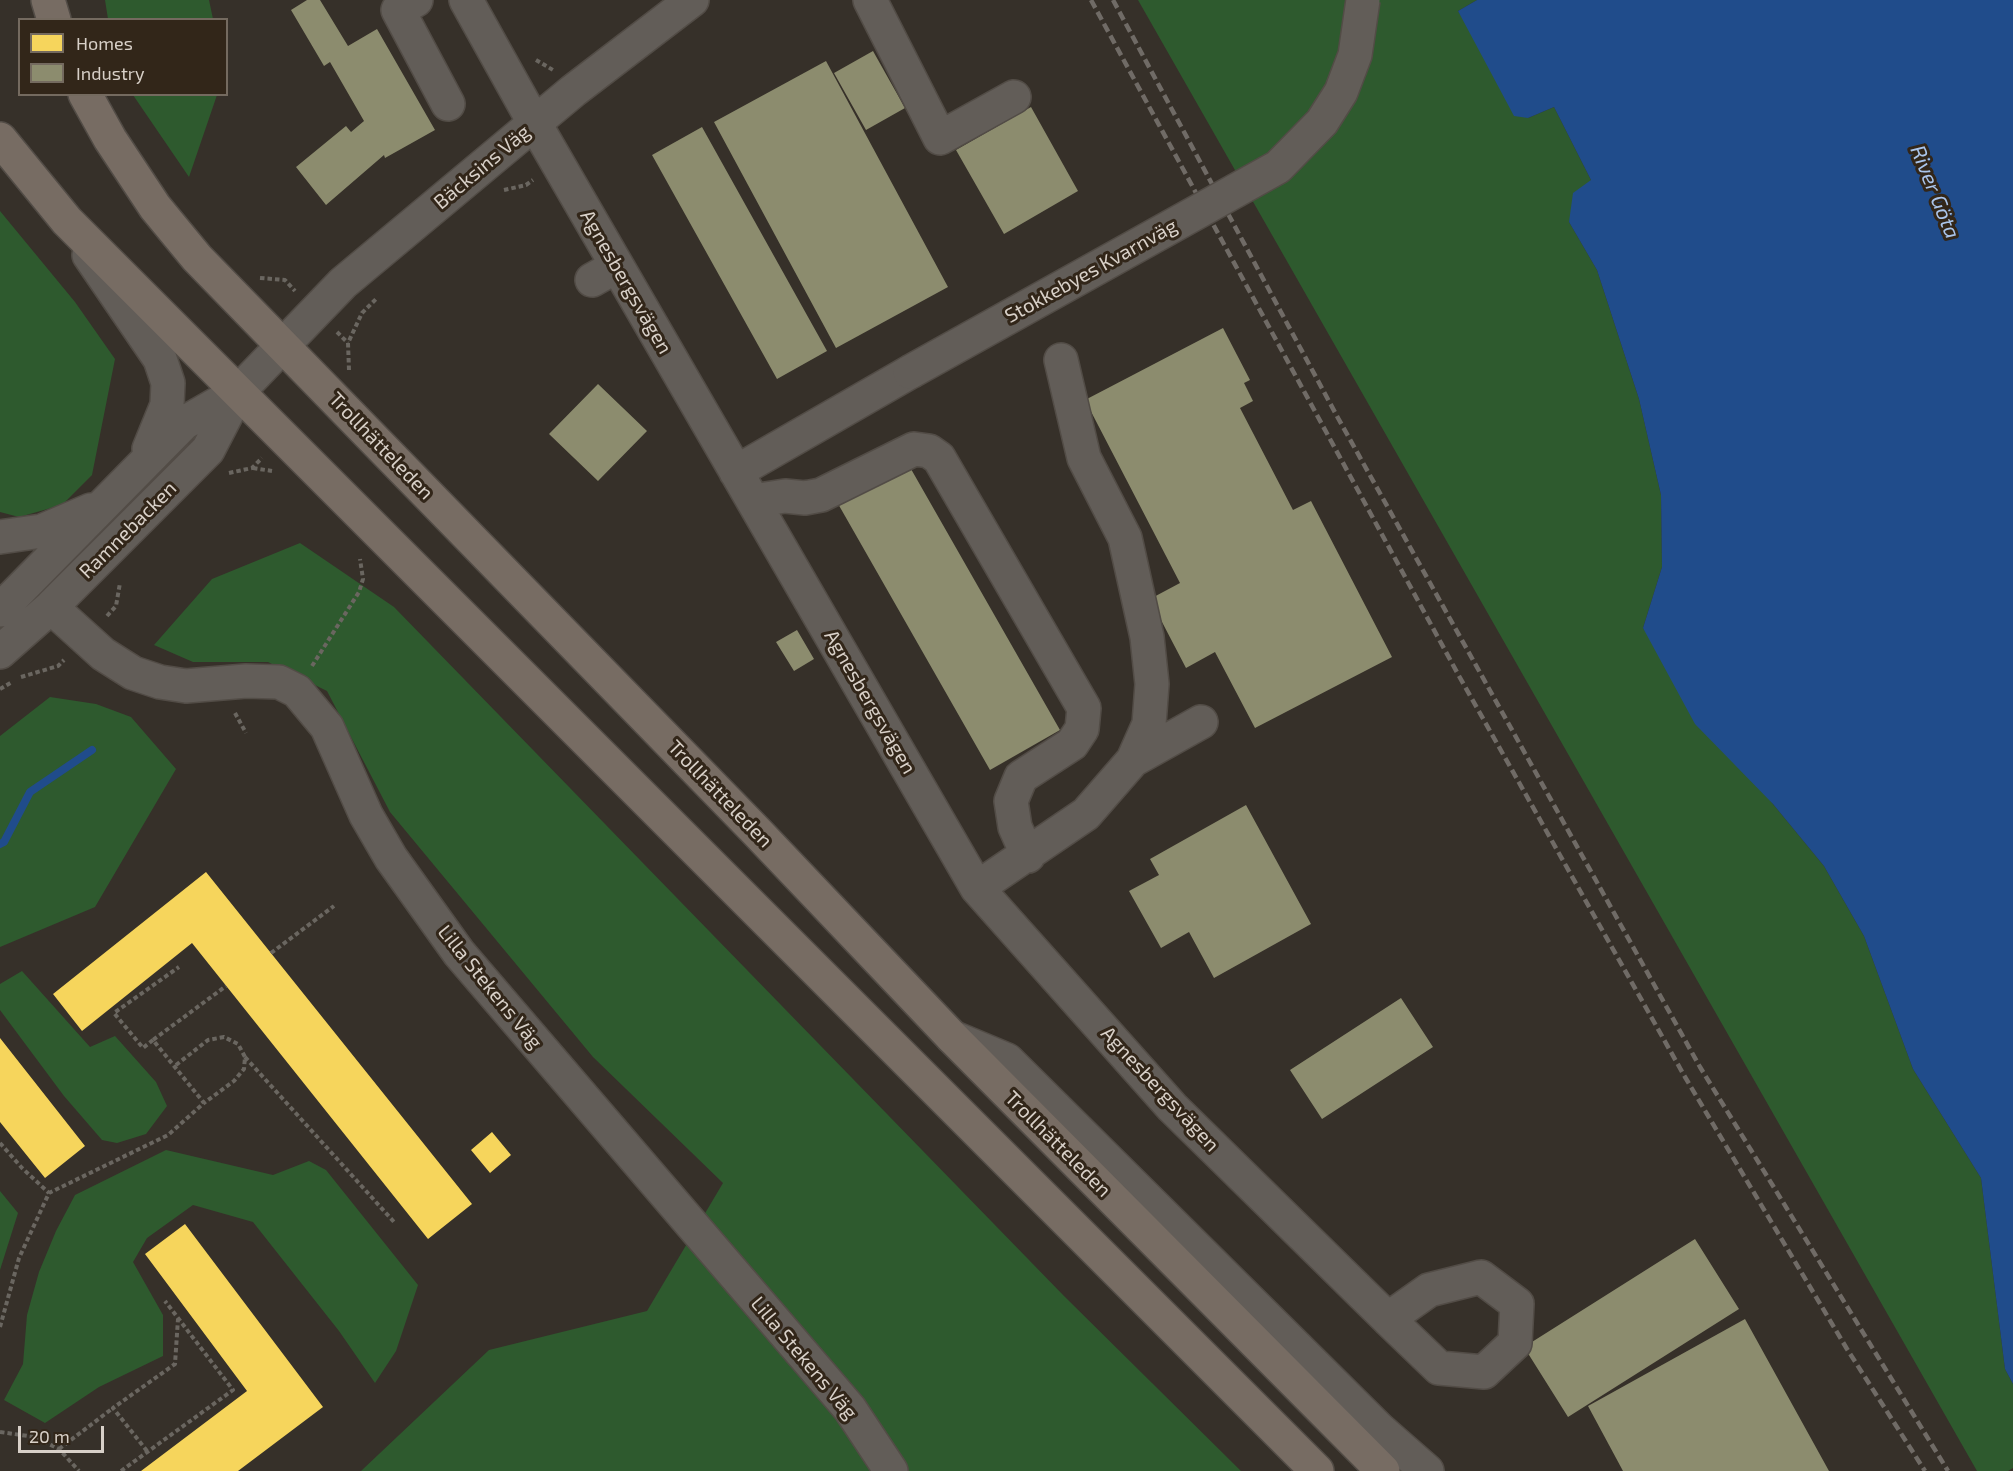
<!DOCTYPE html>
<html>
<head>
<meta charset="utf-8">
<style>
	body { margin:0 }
	#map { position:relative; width:2013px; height:1471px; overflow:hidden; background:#363029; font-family:"Exo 2",sans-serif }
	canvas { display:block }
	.legend { position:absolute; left:18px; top:18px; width:210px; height:78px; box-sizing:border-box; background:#322619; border:2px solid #746a5f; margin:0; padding:8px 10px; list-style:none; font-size:18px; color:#d8d0c8 }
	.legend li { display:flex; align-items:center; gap:12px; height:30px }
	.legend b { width:30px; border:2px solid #746a5f }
	.scale { position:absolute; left:18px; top:1426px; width:86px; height:27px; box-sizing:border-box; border:3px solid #d8d0c8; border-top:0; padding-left:8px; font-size:18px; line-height:21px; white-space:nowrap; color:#d8d0c8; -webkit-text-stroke:4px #322619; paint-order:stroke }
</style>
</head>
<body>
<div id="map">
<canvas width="2013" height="1471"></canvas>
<ul class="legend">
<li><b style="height:16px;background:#f6d55c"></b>Homes</li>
<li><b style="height:16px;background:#8c8c6e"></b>Industry</li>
</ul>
<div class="scale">20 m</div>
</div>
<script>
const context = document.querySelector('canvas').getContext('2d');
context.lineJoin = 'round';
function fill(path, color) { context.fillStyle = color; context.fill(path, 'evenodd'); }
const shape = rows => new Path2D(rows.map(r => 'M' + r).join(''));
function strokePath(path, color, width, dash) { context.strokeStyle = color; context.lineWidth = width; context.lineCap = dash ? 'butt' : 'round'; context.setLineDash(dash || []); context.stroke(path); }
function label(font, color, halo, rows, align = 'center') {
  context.font = font + ' "Exo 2",sans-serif'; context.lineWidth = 6; context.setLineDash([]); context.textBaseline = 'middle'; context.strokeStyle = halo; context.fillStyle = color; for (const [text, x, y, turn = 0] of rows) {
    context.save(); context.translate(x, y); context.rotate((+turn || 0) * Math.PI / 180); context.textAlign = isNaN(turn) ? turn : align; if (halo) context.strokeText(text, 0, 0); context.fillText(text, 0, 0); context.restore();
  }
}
fill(shape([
	[105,0,209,0,213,19,108,19],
	[1138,0,1477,0,1458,11,1528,118,1554,107,1591,180,1569,222,1597,270,1639,399,1661,495,1662,567,1643,628,1773,804,1824,866,1864,936,1913,1069,1981,1178,2005,1369,2013,1384,2013,1468,2008,1471,1977,1471],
	[133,95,217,95,189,177],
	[0,211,75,302,115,359,92,475,62,505,19,517,0,512],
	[300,543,394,607,1064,1296,1241,1471,361,1471,489,1350,647,1311,723,1183,593,1057,390,812,327,691,268,662,193,662,154,645,212,579],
	[50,697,96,704,131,717,176,769,95,907,0,947,0,736],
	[22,971,90,1047,115,1036,156,1082,167,1106,146,1134,117,1143,102,1140,64,1096,0,1010,0,984],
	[166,1150,273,1175,309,1161,326,1170,418,1285,396,1351,375,1383,339,1331,253,1222,193,1205,147,1238,133,1262,163,1315,163,1356,99,1387,45,1423,4,1400,23,1364,27,1315,39,1272,56,1231,75,1195],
	[0,1191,18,1213,0,1270]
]), '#2e5a2e');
fill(shape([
	[1477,0,2013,0,2013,1384,2005,1369,1981,1178,1913,1069,1864,936,1824,866,1773,804,1695,724,1643,628,1662,567,1661,495,1639,399,1597,270,1569,222,1573,193,1591,180,1554,107,1528,118,1514,116,1458,11]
]), '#204c8b');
fill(shape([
	[206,872,472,1204,428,1239,192,943,82,1031,53,994],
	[0,1038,85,1146,45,1178,0,1122],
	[492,1132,511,1155,490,1173,471,1150],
	[185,1224,323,1407,238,1471,141,1471,247,1391,145,1254]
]), '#f6d55c');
fill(shape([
	[307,0,320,0,348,46,377,29,435,130,385,158,384,155,326,205,296,167,346,126,351,132,364,121,330,62,324,66,291,10],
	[873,51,905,108,866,130,834,73],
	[826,61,948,287,836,348,714,122],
	[1031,107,1078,191,1004,234,956,150],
	[702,127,827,351,777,379,652,155],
	[1223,328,1250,380,1244,383,1253,401,1240,408,1293,510,1311,501,1392,657,1255,728,1215,652,1186,668,1150,599,1180,583,1085,400],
	[598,384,647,431,598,481,549,434],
	[907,462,1060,730,990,770,837,502],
	[797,630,814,659,794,671,776,642],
	[1246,805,1311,924,1214,978,1189,932,1161,948,1129,891,1159,875,1150,859],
	[1401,998,1433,1047,1322,1119,1290,1070],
	[1695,1239,1739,1309,1568,1417,1524,1347],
	[1745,1319,1829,1471,1623,1471,1588,1406]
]), '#8c8c6e');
strokePath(shape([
	[0,844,4,842,30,792,92,750]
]), '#204c8b', 8);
const minor = shape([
	[416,0,398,10,448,104],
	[466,0,535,124,977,888,1172,1107,1388,1319,1429,1290,1481,1277,1517,1304,1515,1343,1484,1372,1439,1368,1388,1319],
	[870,0,940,138,1014,97],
	[89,255,160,359,168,383,167,405,149,449],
	[592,280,617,266],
	[736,472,910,372],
	[753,501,785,496,805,498,821,495,914,449,929,451,939,458,1084,708,1082,729,1072,744,1021,777,1011,801,1015,827,1028,856],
	[0,537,42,531,91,510],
	[51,607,103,654,133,673,160,682,186,686,246,681,279,682,297,691,327,727,366,815,391,858,459,953,850,1409,891,1471],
	[0,610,184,423,238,392],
	[0,652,51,607,208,450,238,392,343,283,573,91,692,0],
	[1133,760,1201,722],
	[977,888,1086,814,1133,760,1149,724,1152,684,1147,637,1125,538,1084,458,1061,360],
	[952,1037,1007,1060,1379,1429,1427,1471]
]);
const highway = shape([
	[48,0,54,20],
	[85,94,110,139,155,207,197,258,757,832,952,1037,1383,1471],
	[0,139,67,221,1317,1471]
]);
strokePath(minor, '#524c46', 36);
strokePath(highway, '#524c46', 36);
strokePath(shape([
	[536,60,553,70],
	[504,190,526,185,533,180],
	[260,278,285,280,295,291],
	[337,332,348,343],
	[349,370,348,343,362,313,376,299],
	[253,468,272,471],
	[229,473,252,468,262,458],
	[107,616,116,606,120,583],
	[312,666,359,592,363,579,360,559],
	[21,677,58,666,64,660],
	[0,689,12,682],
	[235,713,246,733],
	[271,953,334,906],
	[153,1040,143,1048,114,1013,179,967],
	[245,1057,394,1222],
	[176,1065,208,1040,224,1037,238,1044,245,1057,244,1069,234,1081,204,1103],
	[0,1143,22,1168,49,1193],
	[0,1327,19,1258,49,1193,168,1135,204,1103,153,1040,226,986],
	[0,1432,35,1437,59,1449,79,1471],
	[59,1449,113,1408],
	[147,1451,113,1408,175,1364,178,1319],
	[121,1471,233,1390,165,1301]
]), '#6a6660', 4, [4.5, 3]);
strokePath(minor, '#625d58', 33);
strokePath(highway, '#776c63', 33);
strokePath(shape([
	[1091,0,1459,676,1685,1077,1847,1349,1925,1471],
	[1113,0,1338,418,1700,1067,1948,1471]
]), '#706b66', 4.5, [9, 4.5]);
const minorBridge = shape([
	[910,372,1278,167,1322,122,1341,92,1355,55,1363,0]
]);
strokePath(minorBridge, '#524c46', 36, []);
strokePath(minorBridge, '#625d58', 33);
label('20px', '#d8d0c8', '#322619', [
	["Bäcksins Väg",482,167,-40],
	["Stokkebyes Kvarnväg",1091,271,-29],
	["Agnesbergsvägen",626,282,60],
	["Trollhätteleden",381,446,46],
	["Ramnebacken",128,530,-45],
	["Agnesbergsvägen",870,702,60],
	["Trollhätteleden",720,794,46],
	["Lilla Stekens Väg",490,987,51],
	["Agnesbergsvägen",1160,1089,47],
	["Trollhätteleden",1058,1144,45],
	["Lilla Stekens Väg",804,1358,50]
]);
label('italic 21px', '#aac5ec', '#322619', [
	["River Göta",1935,192,68]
]);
</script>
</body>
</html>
